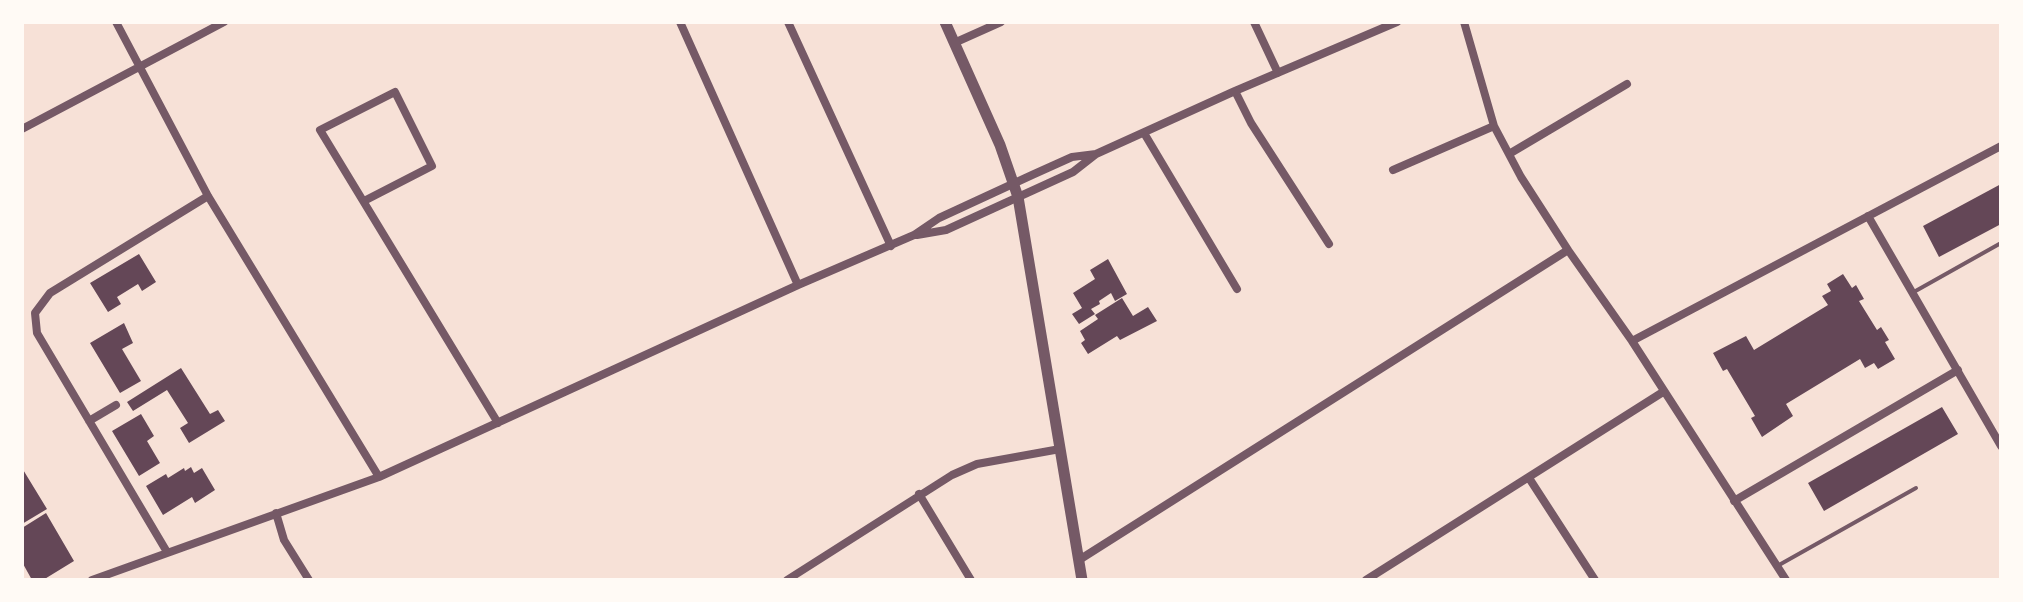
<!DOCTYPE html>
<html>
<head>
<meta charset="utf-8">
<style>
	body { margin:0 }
	#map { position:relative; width:2023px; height:602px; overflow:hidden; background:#f7e1d7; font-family:Ubuntu,sans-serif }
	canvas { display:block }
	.frame { position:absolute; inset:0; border:24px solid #fffaf5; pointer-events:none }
</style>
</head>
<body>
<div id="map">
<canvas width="2023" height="602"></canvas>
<div class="frame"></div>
</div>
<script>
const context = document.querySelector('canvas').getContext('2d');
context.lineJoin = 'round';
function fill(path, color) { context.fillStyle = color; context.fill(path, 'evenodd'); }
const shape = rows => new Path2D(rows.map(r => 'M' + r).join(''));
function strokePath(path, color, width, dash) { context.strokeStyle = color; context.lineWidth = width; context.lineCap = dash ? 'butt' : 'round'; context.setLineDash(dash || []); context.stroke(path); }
fill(shape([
	[2001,184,2001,224,1939,257,1923,226],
	[139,254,156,282,142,291,138,284,117,297,121,304,108,312,90,283],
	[1108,259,1127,294,1115,301,1111,293,1099,301,1100,304,1091,309,1095,314,1079,324,1072,314,1082,308,1073,293,1095,279,1090,270],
	[1843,274,1852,288,1856,285,1864,299,1859,301,1877,330,1881,327,1889,340,1885,342,1895,359,1878,369,1874,363,1865,368,1860,359,1786,404,1793,416,1762,437,1751,418,1755,416,1727,369,1723,371,1713,353,1746,336,1754,350,1828,305,1822,296,1831,291,1827,284],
	[1122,298,1133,316,1148,307,1157,321,1120,340,1117,336,1088,354,1081,343,1085,340,1080,331,1098,319,1095,315],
	[124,323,133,343,122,349,141,381,120,393,90,343],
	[181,368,210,414,218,410,225,421,189,443,180,428,188,423,167,390,133,411,127,402],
	[1942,407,1958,434,1824,511,1808,483],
	[141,414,154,436,147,441,160,463,139,476,112,431],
	[191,467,194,473,202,468,215,490,195,503,192,497,163,515,146,486,166,474,168,478,184,468,185,471],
	[22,468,47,509,22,524],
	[46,513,74,561,43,580,32,580,22,562,22,528]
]), '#644757');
strokePath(shape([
	[1912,293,2001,243],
	[1779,565,1916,488]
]), '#755966', 4);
strokePath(shape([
	[116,22,208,196,379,477],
	[680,22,798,285],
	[788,22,891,246],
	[1254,22,1278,73],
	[1464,22,1494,126,1521,177,1568,250,1632,341,1786,580],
	[954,43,1001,22],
	[1235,91,1251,123,1329,244],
	[22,129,224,22],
	[1144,133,1237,289],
	[1509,154,1627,84],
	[1393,170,1494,126],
	[364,201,432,166,395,92,320,130,498,423],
	[1868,216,2001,446],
	[917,235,946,230,1073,172,1096,154,1235,91,1397,22],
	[1632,341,2001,146],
	[89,421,116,405],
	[1529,478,1595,580],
	[919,494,971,580],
	[1734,501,1958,370],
	[276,513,284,540,309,580],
	[167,552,37,333,35,313,50,293,208,196],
	[1079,560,1568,250],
	[92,580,379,477,798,285,914,235,939,218,1032,175,1072,157,1096,154],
	[787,580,952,475,977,464,1060,449],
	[1366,580,1663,392]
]), '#755966', 8);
strokePath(shape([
	[945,22,1000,145,1018,197,1082,580]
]), '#755966', 11);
</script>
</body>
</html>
